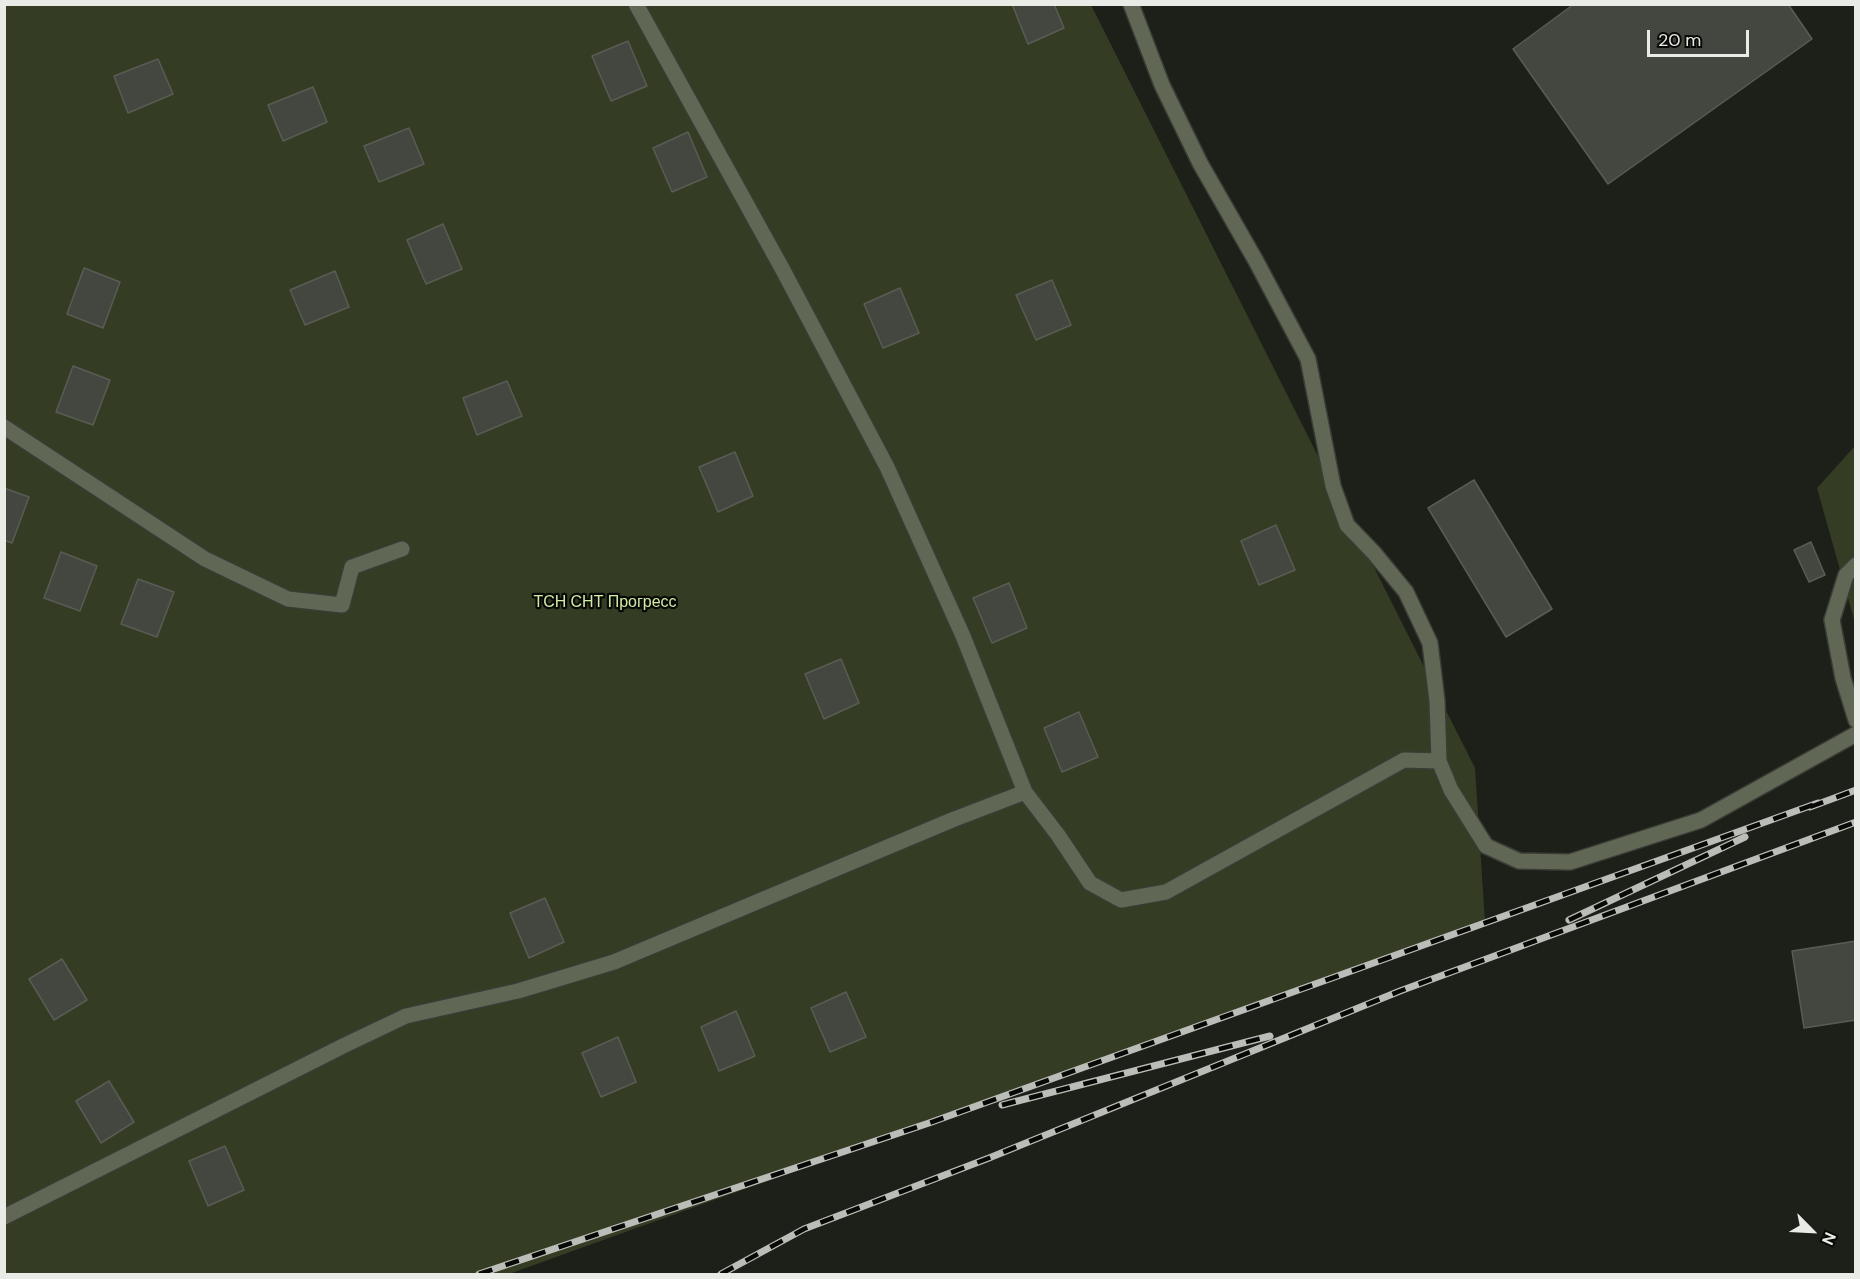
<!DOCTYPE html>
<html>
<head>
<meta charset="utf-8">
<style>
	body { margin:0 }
	#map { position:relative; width:1860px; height:1279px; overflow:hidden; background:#1d1f19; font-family:"DM Sans",sans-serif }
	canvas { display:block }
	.frame { position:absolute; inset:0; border:6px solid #e9ebe7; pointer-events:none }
	.north { position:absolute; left:1782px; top:1201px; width:60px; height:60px; -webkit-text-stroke:4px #080906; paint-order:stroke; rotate:114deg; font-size:16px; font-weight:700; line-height:24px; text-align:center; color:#e9ebe7 }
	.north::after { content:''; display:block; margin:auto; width:21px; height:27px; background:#e9ebe7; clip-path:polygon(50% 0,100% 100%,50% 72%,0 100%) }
	.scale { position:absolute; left:1647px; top:30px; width:102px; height:27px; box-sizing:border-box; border:3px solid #e9ebe7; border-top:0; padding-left:8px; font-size:18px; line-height:21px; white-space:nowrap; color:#e9ebe7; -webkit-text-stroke:4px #080906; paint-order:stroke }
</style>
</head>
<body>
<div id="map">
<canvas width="1860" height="1279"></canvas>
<div class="frame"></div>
<div class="north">N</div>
<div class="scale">20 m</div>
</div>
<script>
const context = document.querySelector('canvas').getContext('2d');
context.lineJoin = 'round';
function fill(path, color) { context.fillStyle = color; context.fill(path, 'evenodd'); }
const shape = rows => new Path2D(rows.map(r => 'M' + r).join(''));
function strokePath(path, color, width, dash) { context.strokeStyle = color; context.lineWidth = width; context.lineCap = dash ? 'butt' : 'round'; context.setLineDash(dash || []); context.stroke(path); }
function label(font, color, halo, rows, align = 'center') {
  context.font = font + ' "DM Sans",sans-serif'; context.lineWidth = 4.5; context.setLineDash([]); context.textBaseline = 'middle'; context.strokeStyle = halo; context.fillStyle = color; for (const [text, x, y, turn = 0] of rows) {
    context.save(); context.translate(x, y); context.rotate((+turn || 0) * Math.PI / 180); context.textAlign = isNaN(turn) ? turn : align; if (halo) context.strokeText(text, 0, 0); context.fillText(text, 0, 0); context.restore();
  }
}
fill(shape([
	[5,5,1091,5,1475,768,1485,922,509,1274,5,1274],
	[1855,446,1855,623,1817,488]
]), '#343d24');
const building = shape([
	[1012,4,1054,4,1064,28,1028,44,1012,4],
	[1574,4,1788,4,1812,39,1608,184,1513,49,1574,4],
	[628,41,647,86,611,101,592,56,628,41],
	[158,59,173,94,128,113,114,76,158,59],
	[313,87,327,122,283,141,268,105,313,87],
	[409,128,424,164,379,182,364,146,409,128],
	[688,132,707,177,672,192,653,148,688,132],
	[443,224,462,269,426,284,407,240,443,224],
	[84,268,120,282,103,328,67,314,84,268],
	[335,271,349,307,305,325,290,290,335,271],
	[1052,280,1071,325,1036,340,1016,295,1052,280],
	[900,288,919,333,883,348,864,304,900,288],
	[73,366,110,380,93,425,56,412,73,366],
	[507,381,522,416,477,435,463,398,507,381],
	[735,452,753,496,718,512,699,467,735,452],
	[1474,480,1552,609,1506,637,1428,508,1474,480],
	[4,488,29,497,12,543,4,540,4,488],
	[1276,525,1295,570,1259,585,1241,541,1276,525],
	[1811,542,1825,575,1809,582,1794,550,1811,542],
	[61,552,97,566,80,611,44,598,61,552],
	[138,579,174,592,157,637,121,624,138,579],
	[1009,583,1027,628,992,643,973,598,1009,583],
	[841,659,859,703,824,719,805,674,841,659],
	[1079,712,1098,757,1062,772,1044,728,1079,712],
	[545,898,564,942,529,958,510,913,545,898],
	[1856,941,1856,1020,1804,1028,1792,951,1856,941],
	[62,959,87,1000,54,1020,29,979,62,959],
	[846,992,866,1037,830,1052,811,1008,846,992],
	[736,1011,755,1056,719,1071,701,1027,736,1011],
	[618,1037,636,1082,601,1097,582,1053,618,1037],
	[109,1081,134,1122,101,1143,76,1101,109,1081],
	[225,1146,244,1190,208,1206,189,1161,225,1146]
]);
fill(building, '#444740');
strokePath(building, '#595c54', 1.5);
const lane = shape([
	[636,4,784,272,887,467,963,636,1025,792],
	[1131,4,1162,85,1200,163,1256,261,1308,359,1333,486,1347,525,1374,553,1406,592,1430,643,1437,701,1439,761],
	[4,427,205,559,288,599,342,605,352,567,402,549],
	[1856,565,1846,575,1832,620,1843,678,1856,720],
	[4,1217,345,1045,406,1016,518,991,614,962,952,820,1025,792,1058,835,1090,883,1121,900,1166,892,1404,760,1439,761,1451,790,1486,846,1519,861,1570,862,1701,820,1856,734]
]);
strokePath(lane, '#3a3c36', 18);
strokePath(lane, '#606855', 15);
const rail = shape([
	[1810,807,1856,790],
	[1569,920,1745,837],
	[1002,1105,1270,1036],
	[479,1274,929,1123,1818,803],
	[721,1274,804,1229,989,1158,1400,991,1856,822]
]);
strokePath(rail, '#bbbdb8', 7);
strokePath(rail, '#080906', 4.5, [14]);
label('16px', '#d0eba4', '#080906', [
	["ТСН СНТ Прогресс",605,603]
]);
</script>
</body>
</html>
